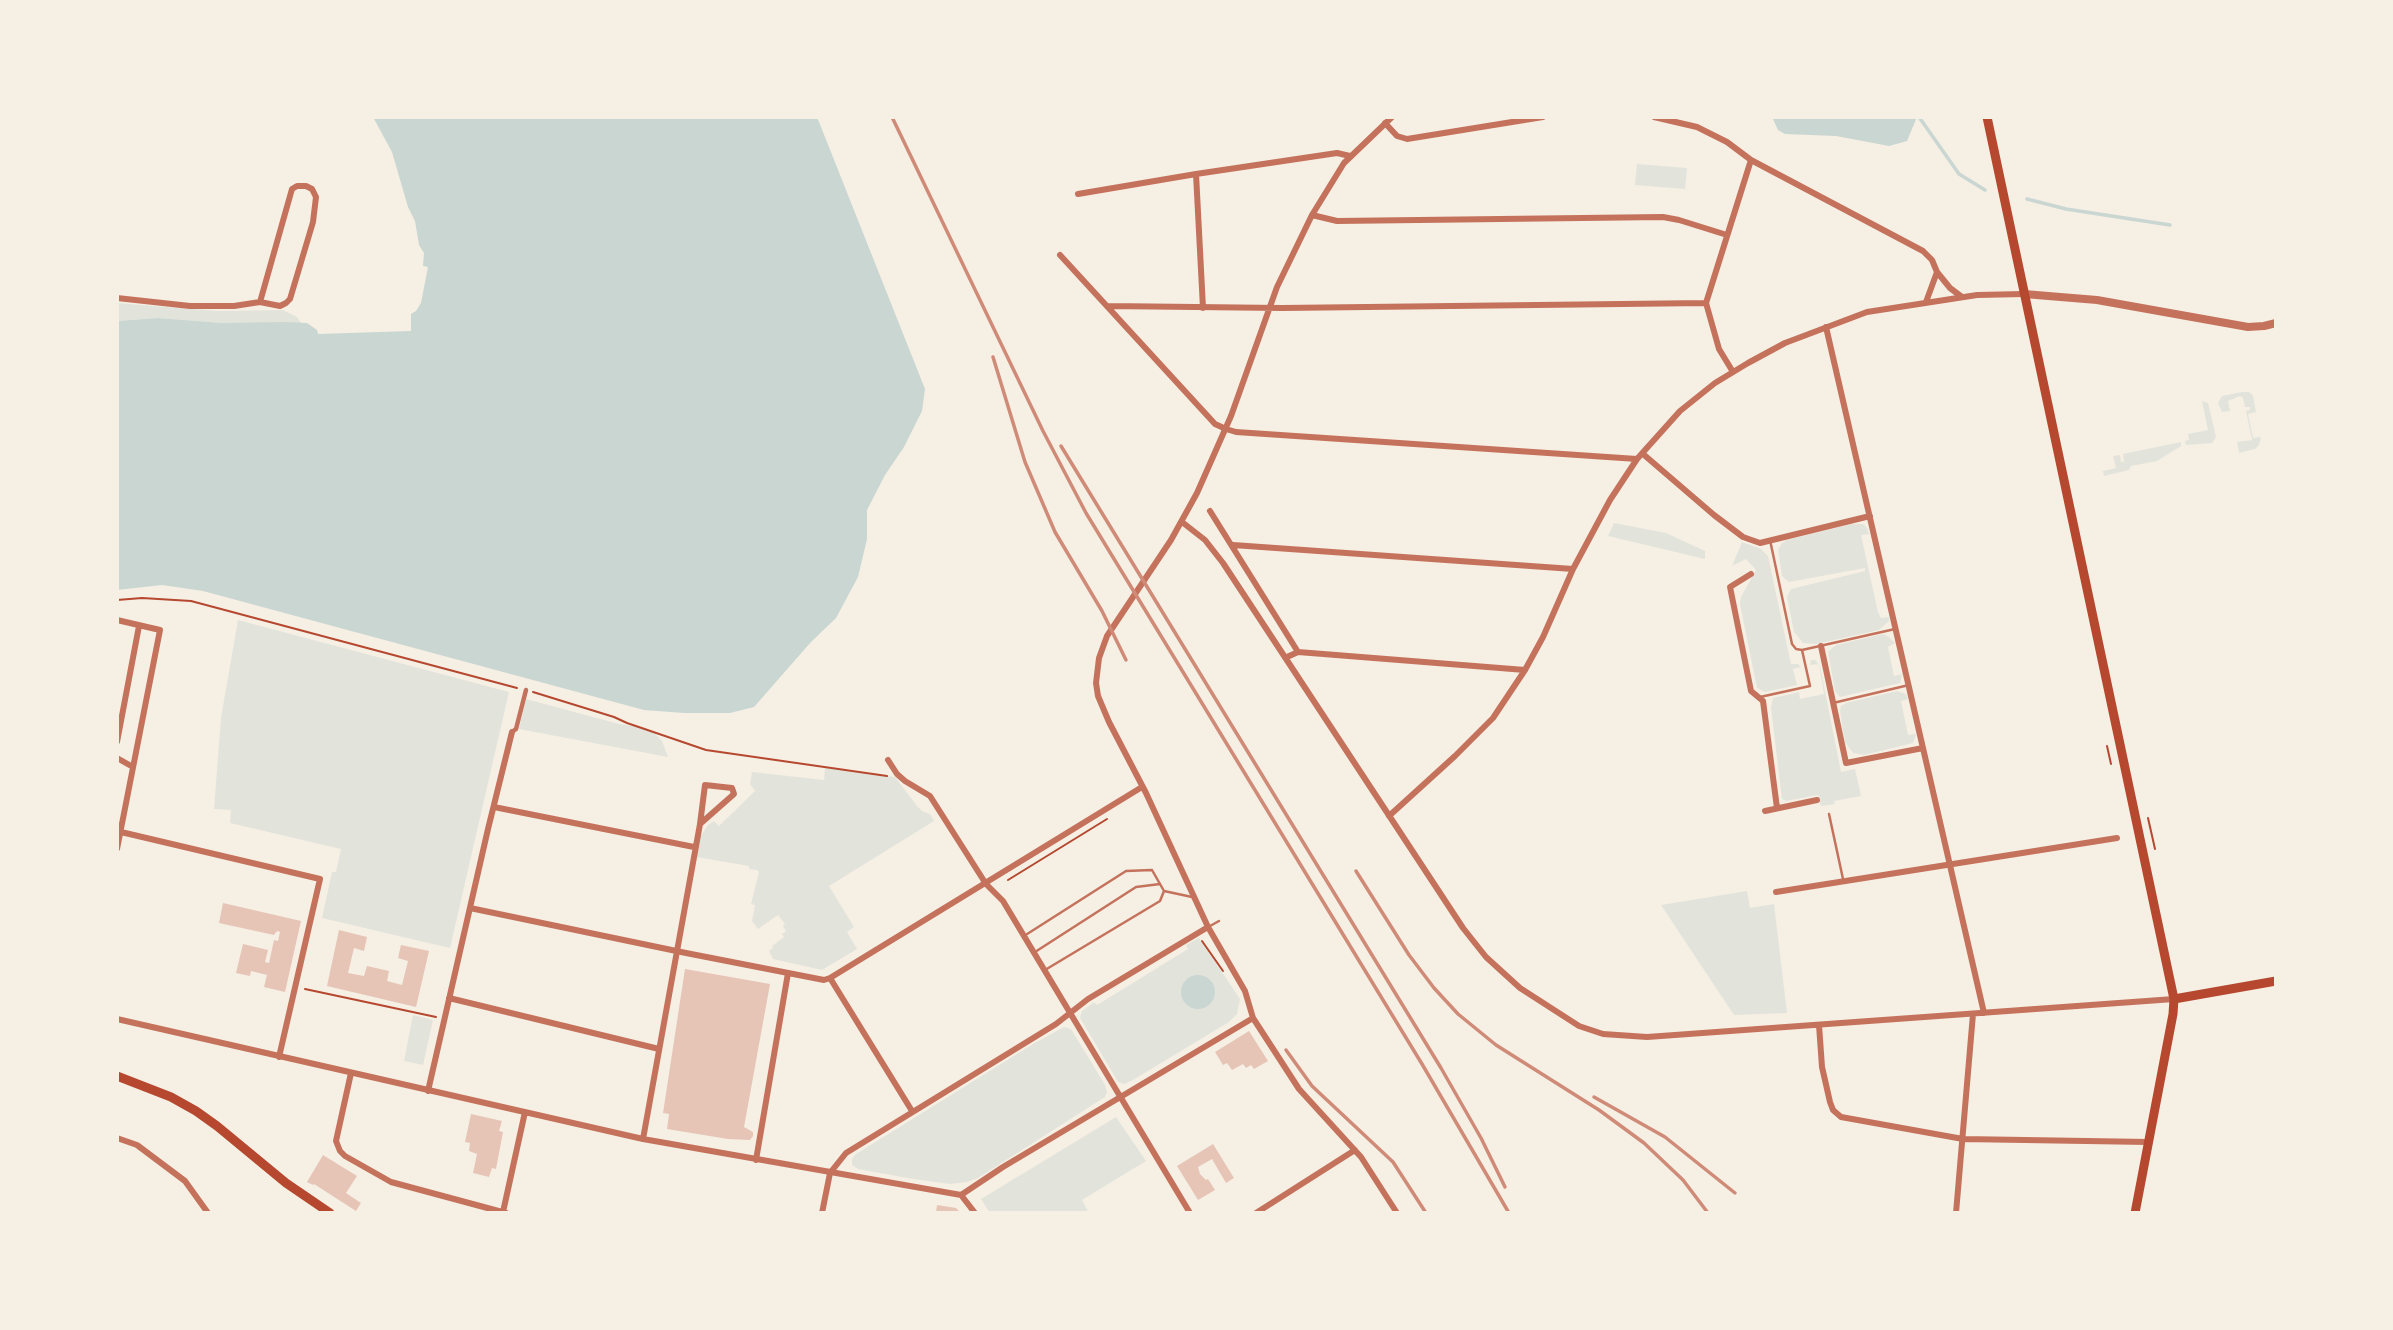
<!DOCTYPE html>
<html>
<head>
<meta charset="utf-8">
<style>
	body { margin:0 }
	#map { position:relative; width:2393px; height:1330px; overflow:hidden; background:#f6efe4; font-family:"Fira Sans",sans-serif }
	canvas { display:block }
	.frame { position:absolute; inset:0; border:119px solid #f6efe4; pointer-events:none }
</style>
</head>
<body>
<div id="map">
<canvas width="2393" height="1330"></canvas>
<div class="frame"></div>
</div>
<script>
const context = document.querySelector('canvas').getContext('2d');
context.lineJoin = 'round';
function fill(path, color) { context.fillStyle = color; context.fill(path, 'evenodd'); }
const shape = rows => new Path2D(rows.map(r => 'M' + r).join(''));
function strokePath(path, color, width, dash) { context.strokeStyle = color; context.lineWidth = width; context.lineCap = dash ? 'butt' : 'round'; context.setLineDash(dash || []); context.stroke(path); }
fill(shape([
	[1637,164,1687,168,1685,189,1635,185],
	[117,303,218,311,283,310,297,317,301,323,223,323,158,318,117,321],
	[2242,392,2249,392,2253,396,2256,412,2248,414,2253,438,2261,437,2259,445,2255,449,2239,453,2237,442,2252,440,2246,411,2250,410,2250,407,2245,407,2243,398,2240,396,2228,401,2230,411,2222,412,2218,403,2222,396],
	[2202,401,2208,403,2216,437,2212,443,2186,445,2185,441,2189,440,2188,434,2208,430],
	[2181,442,2181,446,2157,461,2131,466,2129,470,2104,476,2103,471,2116,468,2113,456,2120,455,2121,462,2124,462,2123,454],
	[1614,523,1666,533,1705,551,1705,559,1608,536],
	[1851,524,1863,524,1867,528,1869,534,1861,535,1878,612,1881,618,1889,617,1889,621,1879,630,1816,644,1803,643,1794,632,1787,597,1791,589,1865,571,1865,568,1789,582,1782,576,1778,550,1782,543,1787,540],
	[1742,542,1761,549,1768,556,1791,664,1798,664,1801,667,1793,669,1797,685,1765,692,1757,688,1740,604,1741,597,1756,570,1746,559,1732,566],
	[238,620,509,692,450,948,322,918,332,872,336,872,341,849,230,823,231,810,214,809,221,718],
	[1883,634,1889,637,1895,643,1888,647,1894,676,1902,674,1900,683,1840,697,1835,691,1828,652,1836,645],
	[1811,660,1815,660,1820,666,1841,772,1855,769,1861,796,1834,801,1835,804,1821,806,1818,795,1786,801,1782,799,1771,708,1773,698,1799,692,1800,699,1824,694,1819,664,1810,665],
	[1897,691,1906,694,1908,699,1901,701,1908,735,1916,734,1913,743,1864,755,1853,753,1845,742,1840,711,1841,706,1846,703],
	[526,699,619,724,646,728,654,733,662,741,668,757,519,729],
	[825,768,895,777,917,806,922,811,930,814,934,821,829,886,854,927,847,932,857,949,822,970,773,959,769,951,773,948,772,946,784,937,782,934,786,931,783,926,785,924,778,915,758,929,752,921,755,905,751,904,759,872,757,870,749,869,749,866,696,857,700,837,708,825,714,821,719,826,755,791,750,784,752,772,824,780],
	[1747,891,1750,908,1774,904,1787,1013,1734,1015,1661,905],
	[1199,938,1240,999,1237,1014,1229,1022,1133,1080,1124,1084,1118,1082,1080,1018,1082,1011,1094,1002,1097,1005,1188,949,1186,945],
	[413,1015,433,1020,423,1065,404,1061],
	[1064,1027,1071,1029,1105,1085,1107,1092,1105,1097,978,1178,967,1182,950,1184,913,1179,858,1169,852,1165,852,1159,856,1154,1033,1044],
	[1116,1117,1146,1161,1082,1200,1089,1213,990,1213,981,1199]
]), '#e2e4dc');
fill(shape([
	[373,117,817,117,925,389,922,411,904,447,885,475,867,510,867,539,858,577,836,618,811,642,754,707,730,713,684,713,644,710,203,591,162,585,117,590,117,321,158,318,223,323,283,322,307,323,317,330,318,334,411,331,411,314,416,311,421,303,428,267,423,266,424,253,419,245,415,221,408,207,392,152],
	[1772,117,1917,117,1907,141,1889,146,1836,136,1785,134,1778,130],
	'1181 992a17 17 0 1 1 34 0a17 17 0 1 1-34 0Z'
]), '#c9d6d2');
strokePath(shape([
	[1919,117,1959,174,1985,190],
	[2027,199,2066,209,2170,225]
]), '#c9d6d2', 3.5);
fill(shape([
	[223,903,301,921,285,992,264,987,267,975,251,971,250,976,236,973,243,944,268,950,265,962,269,963,274,940,278,941,280,932,277,931,274,935,219,923],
	[339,930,367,937,364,951,354,948,348,973,364,976,367,966,389,971,387,981,402,985,408,961,398,958,401,945,429,951,416,1007,327,986],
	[685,969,770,984,744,1127,753,1132,753,1136,750,1140,728,1139,667,1129,669,1114,663,1113],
	[1249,1031,1268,1061,1254,1069,1251,1065,1246,1068,1243,1064,1232,1070,1227,1063,1223,1065,1215,1052],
	[471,1114,502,1121,499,1131,503,1132,496,1169,492,1168,489,1177,473,1173,477,1154,469,1151,470,1143,465,1142],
	[1213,1144,1234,1178,1226,1183,1212,1159,1198,1167,1200,1174,1206,1180,1208,1179,1215,1190,1198,1200,1177,1166],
	[323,1155,357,1176,346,1193,361,1203,356,1211,314,1184,313,1185,307,1182],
	[937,1205,956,1208,961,1213,936,1213]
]), '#e6c5b7');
strokePath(shape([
	[117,600,142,598,191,601,517,688],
	[533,692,614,717,627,723,706,750,887,776],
	[2107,746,2111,764],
	[2148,818,2155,849],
	[1008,880,1107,819],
	[1202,941,1223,971],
	[305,989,436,1017]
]), '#b5482f', 2);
strokePath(shape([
	[1770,540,1792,644,1796,649,1802,650,1895,629],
	[1760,697,1810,686,1802,650],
	[1833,703,1909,685],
	[1829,814,1843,879],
	[1210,926,1219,921],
	[1024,936,1126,871,1152,870,1164,891,1192,897],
	[1035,952,1136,887,1160,884],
	[1045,970,1160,901,1164,891]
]), '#c5725c', 2.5);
strokePath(shape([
	[512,732,516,729,526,690]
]), '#c5725c', 4.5);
strokePath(shape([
	[1392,117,1344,163,1312,215,1277,287,1231,416,1197,493,1171,540,1107,636,1099,658,1096,683,1098,696,1109,722,1146,793,1208,927,1245,991,1253,1018,1299,1089,1361,1157,1397,1213],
	[1654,117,1697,127,1727,142,1751,160,1923,251,1932,260,1937,272,1926,302],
	[1385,123,1397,136,1407,139,1543,117],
	[1196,174,1203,308],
	[1078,194,1196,174,1337,153,1350,156],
	[1312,215,1337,221,1663,217,1679,220,1727,235],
	[1060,255,1215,424,1226,429,1236,432,1637,459],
	[1937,272,1950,288,1962,297],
	[117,298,190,306,234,306,260,302,280,306,286,303,290,299,313,222,316,197,312,189,306,186,297,186,292,189,260,302],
	[1108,306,1282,308,1706,303],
	[1826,327,1984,1013],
	[1733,372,1719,349,1706,303,1751,160],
	[1643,454,1714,515,1743,537,1760,543,1870,516],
	[1210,511,1298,652,1287,657],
	[1182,522,1205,540,1223,563,1463,928,1486,957,1520,988,1579,1026,1603,1034,1647,1037,2174,999],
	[1233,545,1573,569],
	[1751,574,1730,587,1751,691,1763,701,1777,808],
	[117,620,160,630,117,849],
	[1821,646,1846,763,1923,748],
	[1298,652,1525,670],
	[117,742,139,626],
	[117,758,133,767],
	[888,760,897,774,905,781,930,796,986,884,1003,901,1190,1213],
	[705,785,732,788,734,794,700,824,705,785],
	[494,807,694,847],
	[1765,811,1817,800],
	[1389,816,1455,756,1493,718,1525,670,1543,637,1573,569,1610,500,1637,459,1680,411,1715,383,1748,363,1785,343,1867,312,1977,295,2024,294],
	[121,832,320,879,279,1057],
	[1776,892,2117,838],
	[470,908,686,953,824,980,830,978,1142,787],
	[830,978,912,1111],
	[449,998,659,1049],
	[117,1019,643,1139,961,1195,1003,1167,1253,1018],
	[1819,1025,1822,1067,1830,1102,1833,1110,1841,1117,1963,1139,2148,1142],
	[351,1073,336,1141,340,1151,345,1156,391,1182,506,1213],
	[428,1091,488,829,512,732],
	[117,1138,137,1145,185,1181,208,1213],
	[643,1139,700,824],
	[756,1160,788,973],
	[961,1195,975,1213],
	[503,1212,525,1112],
	[822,1213,830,1173,846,1153,1056,1024,1088,999,1208,927],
	[1256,1213,1355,1150],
	[1956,1213,1973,1014]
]), '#c5725c', 6);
strokePath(shape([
	[2024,294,2097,300,2248,327,2264,326,2276,323]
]), '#c5725c', 8);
strokePath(shape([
	[1987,117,2174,999,2173,1014,2135,1213],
	[2174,999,2276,981],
	[117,1076,171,1097,196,1111,217,1126,286,1183,330,1213]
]), '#b5482f', 9);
strokePath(shape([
	[892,117,1043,431,1086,513,1422,1064,1509,1213],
	[993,357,1025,462,1055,532,1102,611,1126,660],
	[1061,446,1441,1068,1481,1138,1505,1187],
	[1356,871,1409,955,1434,988,1458,1014,1496,1045,1599,1110,1644,1143,1683,1180,1708,1213],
	[1286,1050,1312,1086,1393,1162,1426,1213],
	[1594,1097,1665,1137,1735,1193]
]), '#cf8b77', 3.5);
</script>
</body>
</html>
